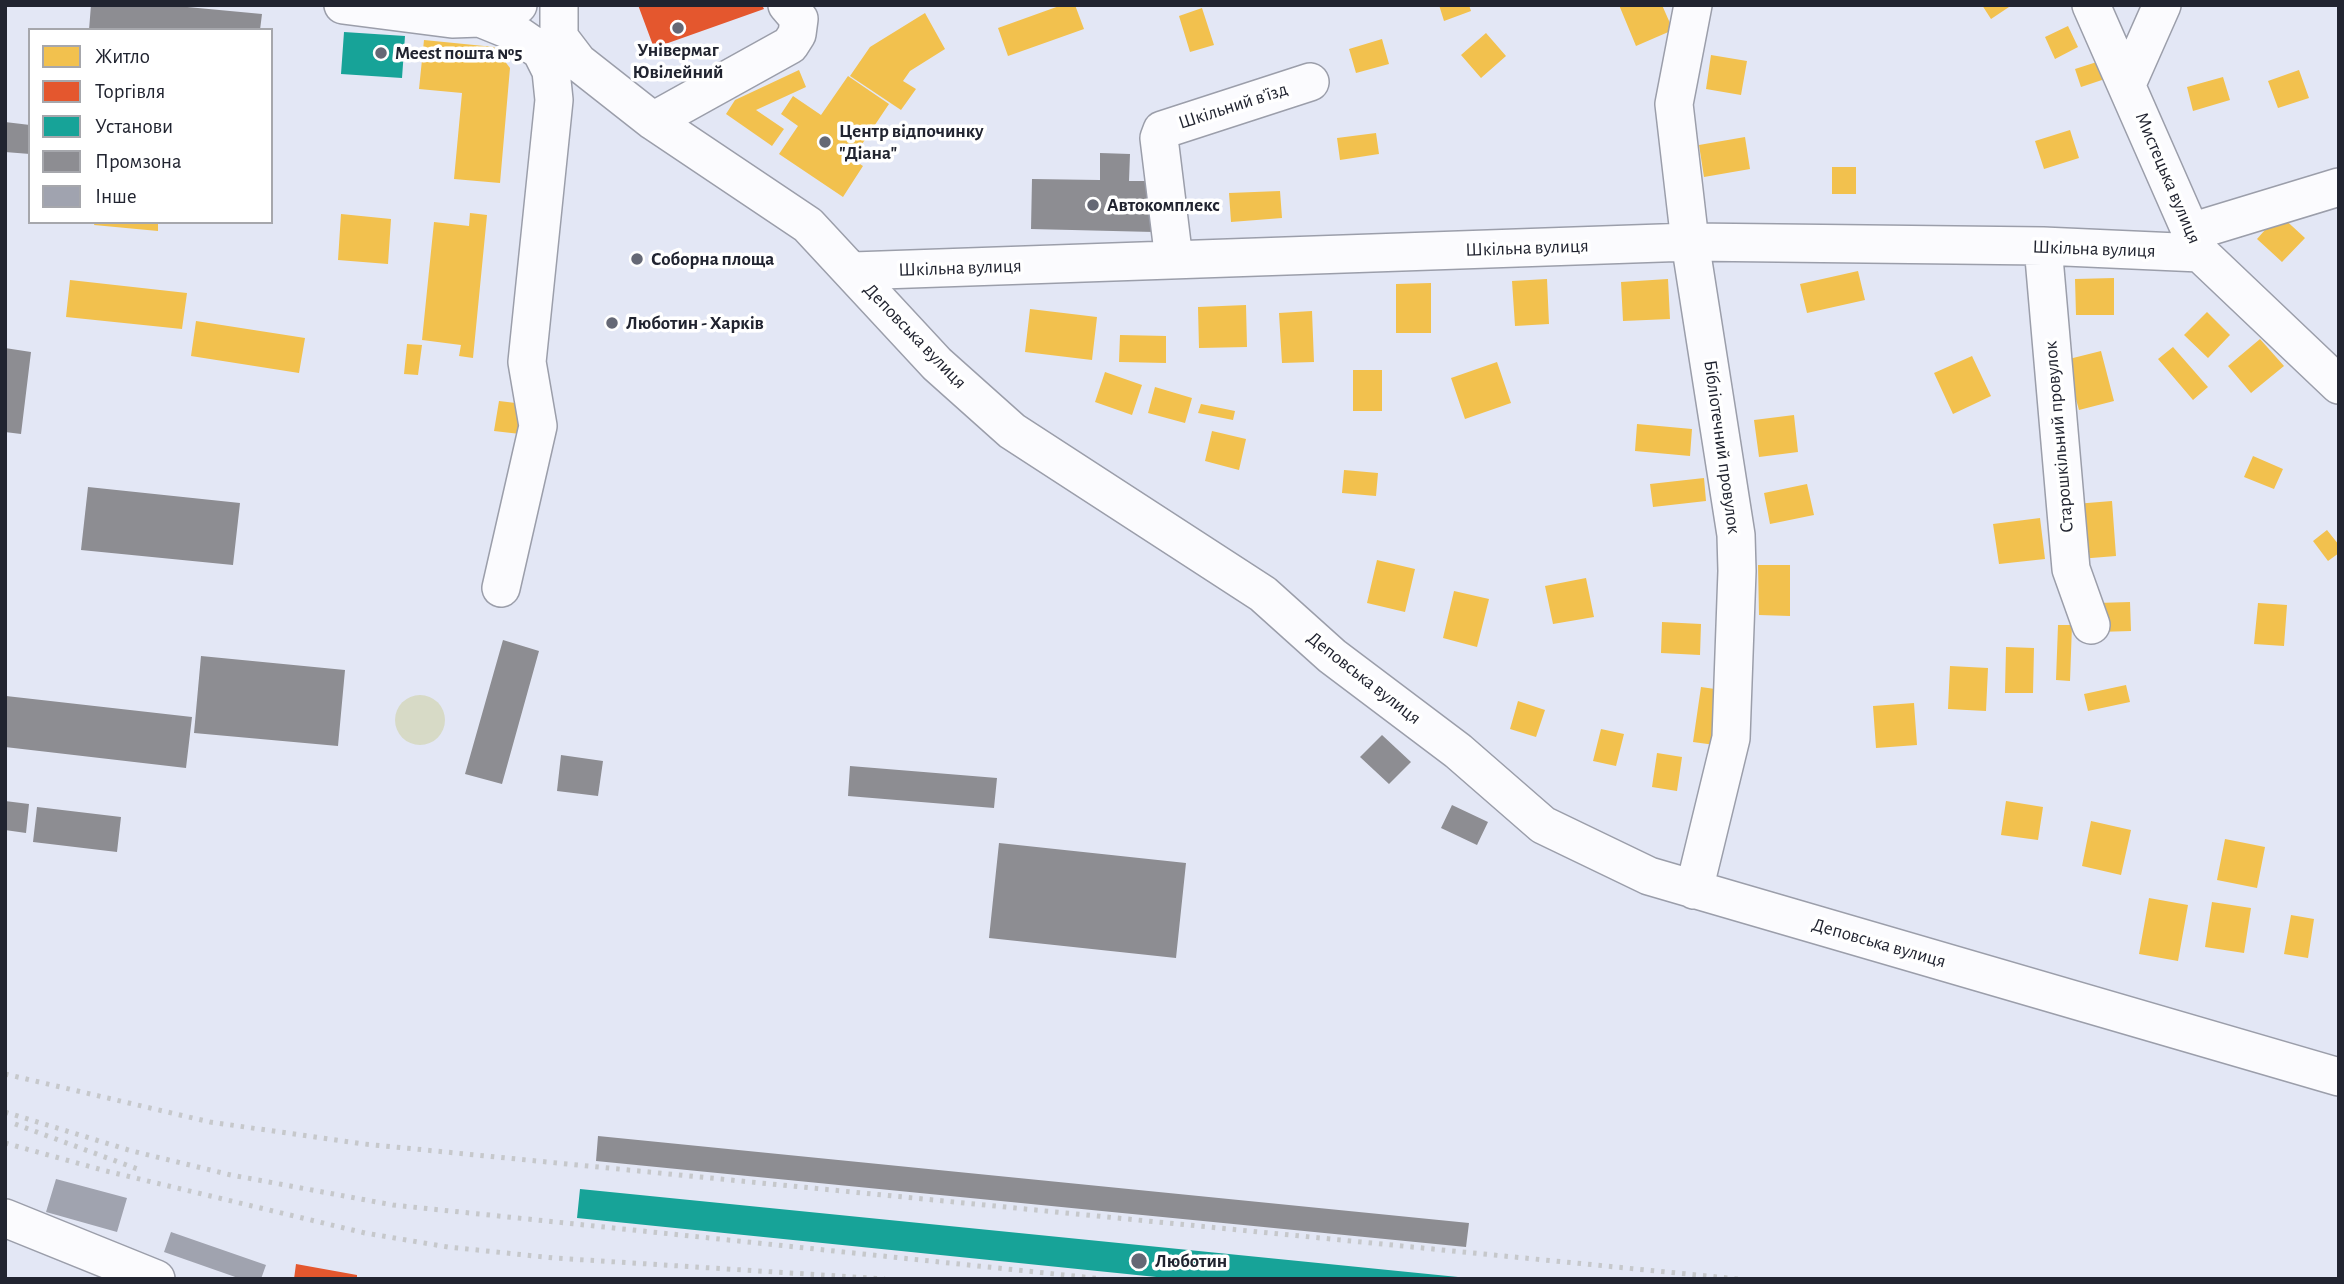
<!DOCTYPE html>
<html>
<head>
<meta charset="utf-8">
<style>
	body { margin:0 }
	#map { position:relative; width:2344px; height:1284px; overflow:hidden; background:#e3e7f5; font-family:"Alegreya Sans",sans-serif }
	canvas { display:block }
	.frame { position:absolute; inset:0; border:7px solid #212430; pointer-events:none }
	.legend { position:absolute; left:28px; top:28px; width:245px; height:196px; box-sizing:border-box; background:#fff; border:2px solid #a6a7ac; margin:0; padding:9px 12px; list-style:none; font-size:21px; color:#212430 }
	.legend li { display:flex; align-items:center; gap:14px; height:35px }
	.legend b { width:35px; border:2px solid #a6a7ac }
</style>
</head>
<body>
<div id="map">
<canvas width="2344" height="1284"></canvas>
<div class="frame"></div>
<ul class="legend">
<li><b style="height:19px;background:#f2c14e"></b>Житло</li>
<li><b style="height:19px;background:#e4572e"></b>Торгівля</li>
<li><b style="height:19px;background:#17a398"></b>Установи</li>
<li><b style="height:19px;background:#8d8d92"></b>Промзона</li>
<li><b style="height:19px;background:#a0a3af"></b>Інше</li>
</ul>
</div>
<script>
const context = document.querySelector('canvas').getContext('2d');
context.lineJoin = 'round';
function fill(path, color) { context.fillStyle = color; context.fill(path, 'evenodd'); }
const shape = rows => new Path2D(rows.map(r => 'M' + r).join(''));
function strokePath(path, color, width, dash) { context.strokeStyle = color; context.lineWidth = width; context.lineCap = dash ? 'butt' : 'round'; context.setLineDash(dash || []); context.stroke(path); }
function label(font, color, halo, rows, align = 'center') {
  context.font = font + ' "Alegreya Sans",sans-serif'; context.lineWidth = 7; context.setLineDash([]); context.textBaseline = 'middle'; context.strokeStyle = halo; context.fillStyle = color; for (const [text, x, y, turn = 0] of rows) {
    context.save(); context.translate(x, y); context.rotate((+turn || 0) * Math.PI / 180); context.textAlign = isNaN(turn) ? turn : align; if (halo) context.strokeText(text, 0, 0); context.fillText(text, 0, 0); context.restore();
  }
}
fill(shape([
	'395 720a25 25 0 1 1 50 0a25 25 0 1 1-50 0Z'
]), '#d7dac6');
fill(shape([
	[1062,5,1075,5,1084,29,1008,56,998,28],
	[1439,5,1469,5,1471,11,1444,21],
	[1619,5,1662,5,1673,30,1636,46],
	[1982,5,2012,5,1991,19],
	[1202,8,1214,45,1190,52,1179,16],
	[925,13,945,49,910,71,903,81,916,89,901,110,850,76,870,47],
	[2068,26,2078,47,2055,59,2045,37],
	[1486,33,1506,56,1481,78,1461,55],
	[1382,39,1389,64,1356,73,1349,49],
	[424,40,494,47,510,68,500,183,454,179,462,93,419,89],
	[1711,55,1747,61,1741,95,1706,89],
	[2103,60,2108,78,2081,87,2075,69],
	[799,70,806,87,756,110,784,129,772,146,726,114,735,100],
	[2299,70,2309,98,2278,108,2268,81],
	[848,76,889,104,852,159,863,166,843,197,779,154,798,126,781,114,793,96,821,115],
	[2223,77,2230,100,2193,111,2187,87],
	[2070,130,2079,158,2044,169,2035,141],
	[1376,133,1379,154,1340,160,1337,138],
	[1745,137,1750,169,1704,177,1699,145],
	[1832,167,1856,167,1856,194,1832,194],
	[1280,191,1282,218,1231,222,1229,193],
	[470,213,487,215,473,358,459,356,461,345,422,340,434,222,469,226],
	[341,214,391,219,388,264,338,260],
	[2279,214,2305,238,2282,262,2257,239],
	[95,222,158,222,158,231,94,225],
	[1858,271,1865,300,1807,313,1800,284],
	[2114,278,2114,315,2076,315,2075,279],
	[1547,279,1549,324,1515,326,1512,281],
	[1668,279,1670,319,1623,321,1621,282],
	[70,280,187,293,182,329,66,317],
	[1431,283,1431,333,1396,333,1396,284],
	[1246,305,1247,347,1199,348,1198,307],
	[1030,309,1097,317,1092,360,1025,352],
	[1312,311,1314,362,1282,363,1279,313],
	[2207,312,2230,335,2208,358,2184,335],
	[196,321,305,338,299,373,191,356],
	[1120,335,1166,336,1166,363,1119,362],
	[2260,339,2284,366,2251,393,2228,366],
	[407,344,422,345,418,375,404,374],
	[2173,347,2208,387,2193,400,2158,359],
	[2101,351,2114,401,2079,410,2065,360],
	[1972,356,1991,396,1953,414,1934,373],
	[1497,362,1511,403,1465,419,1451,378],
	[1353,370,1382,370,1382,411,1353,411],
	[1105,372,1142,385,1132,415,1095,402],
	[1155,387,1192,398,1185,423,1148,413],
	[499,401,524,404,520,434,494,431],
	[1201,404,1235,411,1233,420,1198,413],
	[1794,415,1798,452,1759,457,1754,420],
	[1637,424,1692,429,1690,456,1635,451],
	[1212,431,1246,439,1239,470,1205,461],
	[2253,456,2283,469,2274,489,2244,477],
	[1344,470,1378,473,1376,496,1342,493],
	[1704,478,1706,501,1653,507,1650,484],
	[1807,484,1814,515,1770,524,1764,493],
	[2112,501,2116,556,2079,559,2075,504],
	[2040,518,2045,559,1999,564,1993,524],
	[2327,530,2339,545,2339,553,2328,561,2313,541],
	[1377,560,1415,569,1405,612,1367,603],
	[1758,565,1790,565,1790,616,1759,615],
	[1586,578,1594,617,1553,624,1545,586],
	[1454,591,1489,599,1477,647,1443,638],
	[2130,602,2131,631,2098,632,2097,603],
	[2258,603,2287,605,2284,646,2254,644],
	[1662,622,1701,624,1700,655,1661,653],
	[2058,625,2072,625,2070,681,2056,680],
	[2006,647,2034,648,2033,693,2005,693],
	[1950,666,1988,668,1986,711,1948,709],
	[2126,685,2130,702,2088,711,2084,694],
	[1701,687,1722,690,1715,745,1693,742],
	[1518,701,1545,710,1536,737,1510,729],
	[1914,703,1917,745,1876,748,1873,706],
	[1601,729,1624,734,1616,766,1593,761],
	[1657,753,1682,757,1677,791,1652,787],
	[2006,801,2043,807,2038,840,2001,835],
	[2091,821,2131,830,2121,875,2082,866],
	[2225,839,2265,847,2257,888,2217,880],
	[2149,898,2188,905,2178,961,2139,954],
	[2212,902,2251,908,2244,953,2205,947],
	[2291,915,2314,919,2308,958,2284,954]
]), '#f2c14e');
fill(shape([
	[638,5,762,5,764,9,654,48],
	[296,1264,357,1275,357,1279,294,1279]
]), '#e4572e');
fill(shape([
	[344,32,405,36,402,78,341,74],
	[580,1189,1458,1277,1458,1279,1176,1279,577,1218]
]), '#17a398');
fill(shape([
	[91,5,166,5,262,14,260,30,89,30],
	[5,122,30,125,30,154,5,152],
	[1100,153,1130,154,1129,181,1155,181,1154,232,1031,229,1032,179,1100,180],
	[5,348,31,352,21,434,5,432],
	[88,487,240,503,233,565,81,550],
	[503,640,539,651,502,784,465,774],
	[201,656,345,670,338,746,194,733],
	[6,696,192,717,186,768,5,747],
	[1382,735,1411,762,1389,784,1360,757],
	[561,755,603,761,598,796,557,791],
	[850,766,997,778,994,808,848,796],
	[5,801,29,804,26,833,5,830],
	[1452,805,1488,822,1477,845,1441,828],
	[37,807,121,817,117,852,33,842],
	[999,843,1186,863,1176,958,989,938],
	[598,1136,1469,1223,1466,1247,596,1161]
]), '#8d8d92');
fill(shape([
	[56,1179,127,1198,117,1232,46,1212],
	[171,1232,266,1265,261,1279,241,1279,164,1252]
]), '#a0a3af');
const minor = shape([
	[343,5,452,19,480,18,518,5],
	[559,5,559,37,578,62,653,121,808,225,937,364,1012,431,1263,594,1332,656,1458,751,1543,825,1649,876,2339,1077],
	[1693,5,1674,104,1690,242,1736,535,1737,571,1731,738,1694,890],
	[2091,5,2200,253,2339,385],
	[480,18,512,31,541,51,551,71,554,100,527,362,538,426,501,588],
	[2127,84,2162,5],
	[653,121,790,45,797,34,799,19,787,5],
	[2191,232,2339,187],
	[2043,246,2071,569,2091,625],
	[1174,260,1159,138,1162,130,1310,82],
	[853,271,1690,242,2043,246,2200,253],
	[5,1218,156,1279]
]);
strokePath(minor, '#9b9eaa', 40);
strokePath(minor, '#fbfbfe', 37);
strokePath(shape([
	[5,1074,210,1122,364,1144,1738,1279],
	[5,1112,132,1151,231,1175,393,1205,1103,1279],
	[15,1124,143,1171],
	[5,1143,106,1171,365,1233,448,1247,554,1258,885,1279]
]), '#c6c8cb', 5, [3.5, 7]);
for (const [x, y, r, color] of [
	[678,28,7,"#656875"],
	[381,53,7,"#656875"],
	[825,142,7,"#656875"],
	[1093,205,7,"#656875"],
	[637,259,7,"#656875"],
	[612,323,7,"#656875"],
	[1139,1261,9,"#656875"]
]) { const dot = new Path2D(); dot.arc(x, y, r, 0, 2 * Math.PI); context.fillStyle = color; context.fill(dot); strokePath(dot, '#fff', 2.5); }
label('bold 19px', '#212430', '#fff', [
	["Універмаг",678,50,"center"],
	["Ювілейний",678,72,"center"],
	["Meest пошта №5",395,53],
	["Центр відпочинку",839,131],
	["\"Діана\"",839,153],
	["Автокомплекс",1107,205],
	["Соборна площа",651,259],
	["Люботин - Харків",626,323],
	["Люботин",1155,1261]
], 'left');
label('19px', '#212430', '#fff', [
	["Шкільний в’їзд",1233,106,-18],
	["Мистецька вулиця",2168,178,67],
	["Шкільна вулиця",1527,248,-2],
	["Шкільна вулиця",2094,249,2],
	["Шкільна вулиця",960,268,-2],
	["Деповська вулиця",915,336,46],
	["Старошкільний провулок",2059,437,-95],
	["Бібліотечний провулок",1722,447,82],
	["Деповська вулиця",1364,678,38],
	["Деповська вулиця",1879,943,16]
]);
</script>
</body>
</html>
